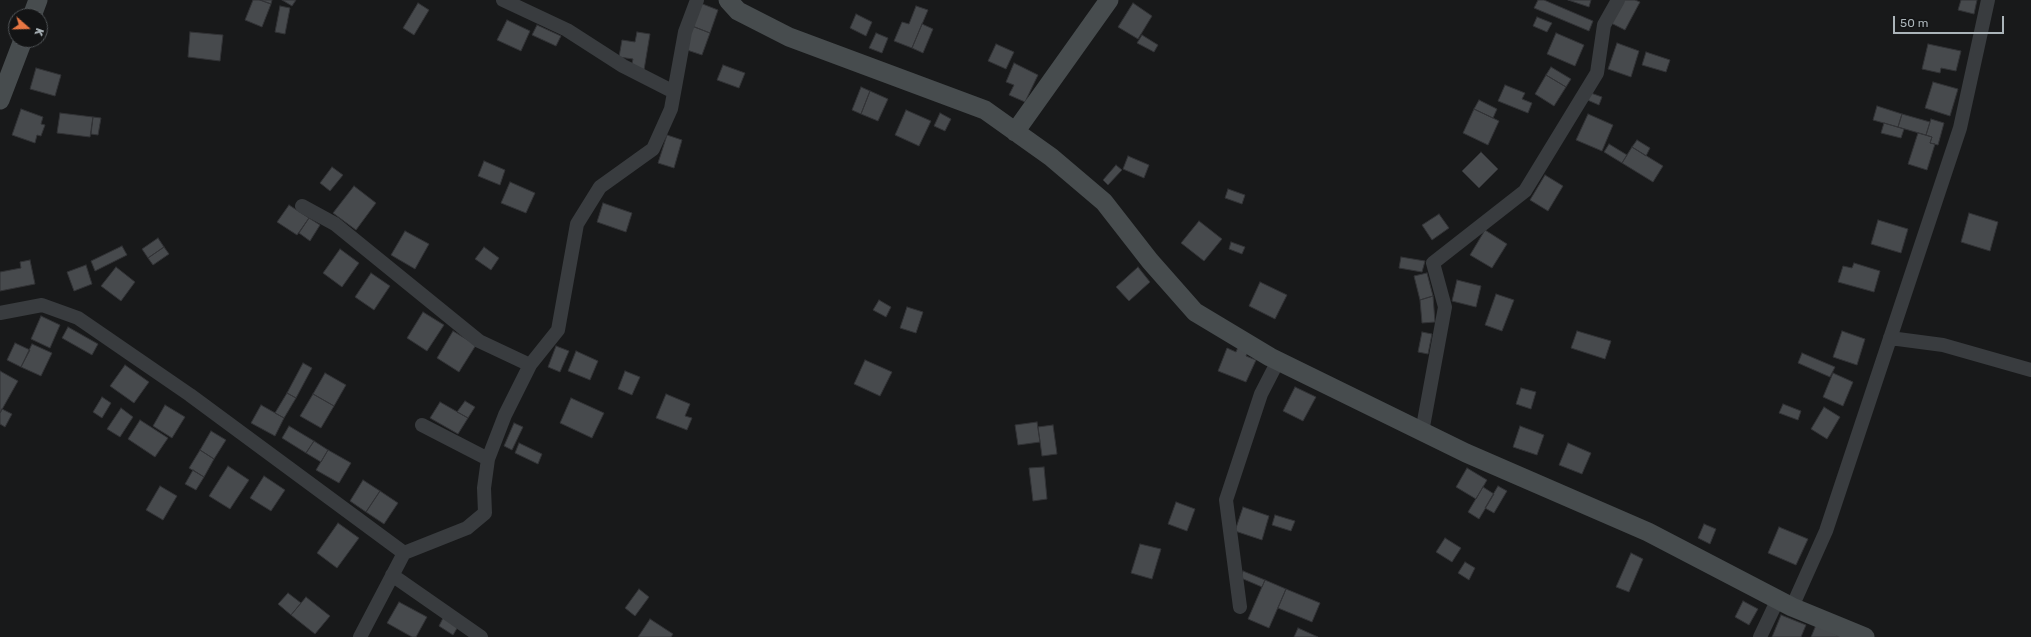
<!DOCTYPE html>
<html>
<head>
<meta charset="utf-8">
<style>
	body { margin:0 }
	#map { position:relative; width:2031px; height:637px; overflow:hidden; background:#18191a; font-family:Rubik,sans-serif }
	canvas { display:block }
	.north { position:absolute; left:8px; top:8px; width:40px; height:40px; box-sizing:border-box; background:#131415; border:1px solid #505457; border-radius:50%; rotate:110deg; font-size:11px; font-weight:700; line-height:16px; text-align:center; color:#abb4b9 }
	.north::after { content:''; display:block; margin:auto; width:14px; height:18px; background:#e77643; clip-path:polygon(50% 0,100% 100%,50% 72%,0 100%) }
	.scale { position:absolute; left:1893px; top:16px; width:111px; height:18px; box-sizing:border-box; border:2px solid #abb4b9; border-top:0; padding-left:5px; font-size:12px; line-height:14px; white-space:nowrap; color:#abb4b9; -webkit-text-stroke:3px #131415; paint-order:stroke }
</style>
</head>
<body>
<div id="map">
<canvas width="2031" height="637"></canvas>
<div class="north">K</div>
<div class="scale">50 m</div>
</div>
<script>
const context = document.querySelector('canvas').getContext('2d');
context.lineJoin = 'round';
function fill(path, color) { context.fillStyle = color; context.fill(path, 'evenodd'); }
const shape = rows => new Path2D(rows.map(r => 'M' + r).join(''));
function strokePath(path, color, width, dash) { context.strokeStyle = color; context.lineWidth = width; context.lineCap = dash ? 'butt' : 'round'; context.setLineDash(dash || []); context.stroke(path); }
const building = shape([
	[253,0,260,0,271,4,262,27,245,20,253,0],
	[260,0,272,0,271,4,260,0],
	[282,0,296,0,292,6,282,0],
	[1538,0,1544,0,1593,21,1589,31,1534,8,1538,0],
	[1568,0,1591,0,1589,7,1568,0],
	[1623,0,1635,0,1640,2,1625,30,1611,23,1623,0],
	[1961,0,1977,0,1974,14,1958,10,1961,0],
	[418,3,429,10,414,35,403,28,418,3],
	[700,3,718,10,710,33,692,26,700,3],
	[1133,3,1152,16,1138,39,1118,27,1133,3],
	[280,6,290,8,285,34,275,32,280,6],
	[916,6,928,10,912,48,894,41,902,22,909,24,916,6],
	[856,14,872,22,866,36,850,28,856,14],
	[1537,17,1552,23,1547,32,1533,26,1537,17],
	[507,20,530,31,521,51,497,40,507,20],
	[922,24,933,29,923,53,912,48,922,24],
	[537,25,561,36,556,46,532,35,537,25],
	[692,26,710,33,702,55,684,49,692,26],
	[190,32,223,35,220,61,188,57,190,32],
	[637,32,650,34,644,70,631,68,633,59,619,57,622,40,635,42,637,32],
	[876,33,888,38,882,53,869,48,876,33],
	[1556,33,1584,45,1575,66,1547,54,1556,33],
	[1142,35,1158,45,1154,52,1137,43,1142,35],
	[1617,43,1639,51,1631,77,1608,69,1617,43],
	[996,44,1014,52,1006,69,988,61,996,44],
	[1928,44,1961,51,1956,71,1941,68,1940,73,1922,69,1928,44],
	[1646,52,1670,60,1666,72,1642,65,1646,52],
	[1014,63,1038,75,1025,102,1009,95,1014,85,1006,82,1014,63],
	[723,65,745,73,739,88,717,80,723,65],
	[1551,67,1571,79,1566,87,1546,75,1551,67],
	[36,68,61,75,55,96,30,89,36,68],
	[1546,75,1566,87,1554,106,1535,94,1546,75],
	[1933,82,1958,89,1950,116,1925,108,1933,82],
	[1505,85,1525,93,1522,99,1532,103,1528,113,1498,101,1505,85],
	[861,87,870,91,861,114,852,110,861,87],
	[870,91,888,99,878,121,861,114,870,91],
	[1588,92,1602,97,1599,105,1585,99,1588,92],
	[1479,100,1497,109,1493,118,1474,109,1479,100],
	[1877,106,1902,114,1898,127,1873,120,1877,106],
	[21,109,43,117,41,124,45,125,41,136,37,135,35,143,12,135,21,109],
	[1474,109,1499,121,1488,145,1463,133,1474,109],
	[906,110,931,121,919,146,895,135,906,110],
	[60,113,93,117,90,137,57,133,60,113],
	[940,113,951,119,945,131,934,126,940,113],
	[1588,114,1613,125,1602,151,1576,140,1588,114],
	[1902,114,1930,122,1926,135,1898,127,1902,114],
	[93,117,101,118,98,135,91,134,93,117],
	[1931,119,1944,123,1938,145,1930,143,1932,137,1926,135,1931,119],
	[1884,123,1904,129,1901,138,1881,133,1884,123],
	[1918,133,1932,137,1930,143,1935,144,1927,170,1908,164,1918,133],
	[667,135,682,140,674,168,658,163,667,135],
	[1637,140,1650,148,1646,156,1632,147,1637,140],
	[1609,144,1627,155,1622,163,1604,152,1609,144],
	[1632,147,1663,166,1653,182,1622,163,1632,147],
	[1481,152,1498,169,1479,188,1462,171,1481,152],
	[1128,156,1149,165,1144,178,1123,169,1128,156],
	[484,161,505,170,500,185,478,176,484,161],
	[1116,165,1122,170,1108,185,1103,180,1116,165],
	[332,167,343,175,330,191,320,183,332,167],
	[1545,175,1563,186,1548,211,1530,200,1545,175],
	[510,182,535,193,526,213,501,203,510,182],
	[354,186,376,203,356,230,333,213,354,186],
	[1228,189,1245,195,1242,204,1225,198,1228,189],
	[603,203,632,213,626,232,597,222,603,203],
	[289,205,309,218,297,235,277,222,289,205],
	[1969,213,1998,222,1990,251,1961,242,1969,213],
	[1439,214,1449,228,1432,240,1422,225,1439,214],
	[309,218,320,225,310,241,299,233,309,218],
	[1878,220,1908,229,1901,253,1871,244,1878,220],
	[1199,221,1222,239,1204,261,1181,243,1199,221],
	[1485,230,1507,244,1492,268,1470,255,1485,230],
	[405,231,429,244,415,269,391,255,405,231],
	[158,238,164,247,148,258,142,249,158,238],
	[1231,242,1245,247,1242,254,1229,249,1231,242],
	[122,246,127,255,95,271,91,261,122,246],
	[164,247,169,254,153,265,148,258,164,247],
	[484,247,499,258,491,270,475,259,484,247],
	[340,249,359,263,342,287,323,273,340,249],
	[1401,257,1425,261,1422,272,1399,268,1401,257],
	[30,260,35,284,0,291,0,272,21,268,20,262,30,260],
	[1854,263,1880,271,1874,292,1838,282,1843,266,1852,268,1854,263],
	[86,265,92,284,74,291,67,272,86,265],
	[116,267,135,282,121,301,101,286,116,267],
	[1138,267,1150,282,1129,301,1116,287,1138,267],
	[371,273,390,286,374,310,355,297,371,273],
	[1427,273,1433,296,1420,300,1414,276,1427,273],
	[1457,280,1481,286,1476,307,1452,301,1457,280],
	[1260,282,1287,295,1275,319,1249,306,1260,282],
	[1496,294,1514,300,1502,331,1485,325,1496,294],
	[1433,296,1435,322,1422,323,1420,300,1433,296],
	[879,300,891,307,886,317,873,310,879,300],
	[907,307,923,312,916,333,900,328,907,307],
	[423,312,444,325,427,351,407,338,423,312],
	[41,316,60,325,50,348,31,339,41,316],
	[68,327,98,344,92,355,62,338,68,327],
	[453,331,476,345,459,372,437,358,453,331],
	[1577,331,1611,341,1605,359,1571,348,1577,331],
	[1842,331,1865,339,1857,365,1833,357,1842,331],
	[1422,332,1432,334,1428,354,1418,352,1422,332],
	[15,343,30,350,21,367,7,360,15,343],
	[32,344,52,353,41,376,21,367,32,344],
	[556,346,569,351,560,372,548,367,556,346],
	[1238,347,1248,351,1246,356,1256,360,1246,382,1218,371,1227,348,1236,352,1238,347],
	[576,351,598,361,590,380,568,371,576,351],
	[1802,353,1835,367,1830,377,1798,363,1802,353],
	[865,360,892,372,880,396,854,384,865,360],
	[303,363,312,368,296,398,287,393,303,363],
	[125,365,149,382,134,403,110,386,125,365],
	[0,371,18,381,0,413,0,371],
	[625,371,640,377,632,395,618,389,625,371],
	[325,373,346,385,334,406,313,394,325,373],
	[1833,373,1853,382,1843,406,1823,397,1833,373],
	[1295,387,1316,397,1303,421,1283,411,1295,387],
	[1521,388,1536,392,1531,409,1516,404,1521,388],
	[287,393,296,398,284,418,275,413,287,393],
	[313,394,334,406,321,428,300,416,313,394],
	[666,394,690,404,685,416,692,418,687,430,656,418,666,394],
	[102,397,111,403,102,418,93,412,102,397],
	[571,398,604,413,592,438,560,423,571,398],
	[465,401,475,407,468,418,457,412,465,401],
	[440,402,468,418,458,434,430,418,440,402],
	[1783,404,1801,411,1798,420,1779,413,1783,404],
	[165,405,185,417,172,438,153,426,165,405],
	[261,405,284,418,275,436,251,423,261,405],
	[1824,407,1840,417,1827,439,1811,429,1824,407],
	[121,408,133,417,120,437,107,429,121,408],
	[2,409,12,414,5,427,0,424,0,413,2,409],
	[140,420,168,438,155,457,128,439,140,420],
	[1037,422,1040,442,1018,445,1015,425,1037,422],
	[514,423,523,427,512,450,504,446,514,423],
	[1053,425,1057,454,1042,456,1038,427,1053,425],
	[289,426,314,441,306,453,282,438,289,426],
	[1520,426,1544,435,1537,455,1513,447,1520,426],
	[211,431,226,440,214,459,200,450,211,431],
	[314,441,328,450,321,462,306,453,314,441],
	[519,443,542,454,538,464,515,453,519,443],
	[1568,443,1591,453,1582,474,1559,465,1568,443],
	[200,450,214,459,204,477,189,468,200,450],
	[328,450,351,463,339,483,316,470,328,450],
	[228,466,249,480,230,509,209,496,228,466],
	[1044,467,1047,499,1033,501,1029,468,1044,467],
	[1467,468,1487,480,1476,499,1456,487,1467,468],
	[193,470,204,477,196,490,185,484,193,470],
	[264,476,285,490,271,511,250,498,264,476],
	[363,480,380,491,366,512,350,501,363,480],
	[160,486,177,496,163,520,146,510,160,486],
	[1498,486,1507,491,1494,513,1485,508,1498,486],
	[1483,487,1494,494,1479,519,1468,512,1483,487],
	[380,491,398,503,384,524,366,512,380,491],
	[1176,502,1195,509,1187,531,1168,524,1176,502],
	[1243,507,1269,516,1262,540,1235,531,1243,507],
	[1275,515,1295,521,1291,531,1272,525,1275,515],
	[338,523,359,538,337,568,317,553,338,523],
	[1704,524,1716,529,1710,544,1698,538,1704,524],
	[1779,527,1808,539,1796,565,1768,553,1779,527],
	[1445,538,1461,548,1452,562,1436,552,1445,538],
	[1140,544,1161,549,1152,579,1131,573,1140,544],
	[1631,553,1643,559,1629,592,1616,587,1631,553],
	[1465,562,1475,568,1469,580,1458,573,1465,562],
	[1243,571,1265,580,1262,587,1241,578,1243,571],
	[1265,580,1286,589,1269,628,1248,619,1265,580],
	[639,589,649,597,635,616,625,608,639,589],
	[1286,589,1320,603,1312,622,1278,608,1286,589],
	[288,593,301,603,291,615,278,604,288,593],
	[306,597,330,616,315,634,291,615,306,597],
	[1743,601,1758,609,1749,625,1735,617,1743,601],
	[399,602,427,617,416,637,412,637,387,623,399,602],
	[1781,615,1806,625,1801,637,1772,637,1781,615],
	[444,616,459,625,453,635,439,626,444,616],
	[650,619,673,634,671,637,638,637,650,619],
	[1816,625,1841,637,1811,637,1816,625],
	[1298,628,1318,637,1294,637,1298,628]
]);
fill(building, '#474a4d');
strokePath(building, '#323336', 1);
strokePath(shape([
	[503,0,567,30,623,66,674,92],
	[302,206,335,224,479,341,530,365],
	[0,313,42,305,78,318,190,395,404,553],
	[1890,338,1943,345,2031,370],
	[422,425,488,459],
	[1422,432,1445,307,1433,263,1525,191,1597,73,1604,25,1618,0],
	[392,575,481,637],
	[1240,607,1226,500,1261,394,1278,361],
	[1792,607,1826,531,1960,128,1988,0],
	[360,637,404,553,467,528,485,513,484,488,488,459,505,415,530,365,558,330,577,224,600,187,653,149,671,109,685,32,697,0],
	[1760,637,1778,599]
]), '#393c3f', 14);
strokePath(shape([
	[728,0,738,11,789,37,985,110,1051,157,1104,202,1150,261,1195,312,1270,357,1466,453,1648,532,1792,607,1865,637],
	[32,16,38,0],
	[0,100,23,40],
	[1015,132,1109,0]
]), '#474c4e', 19);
</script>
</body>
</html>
